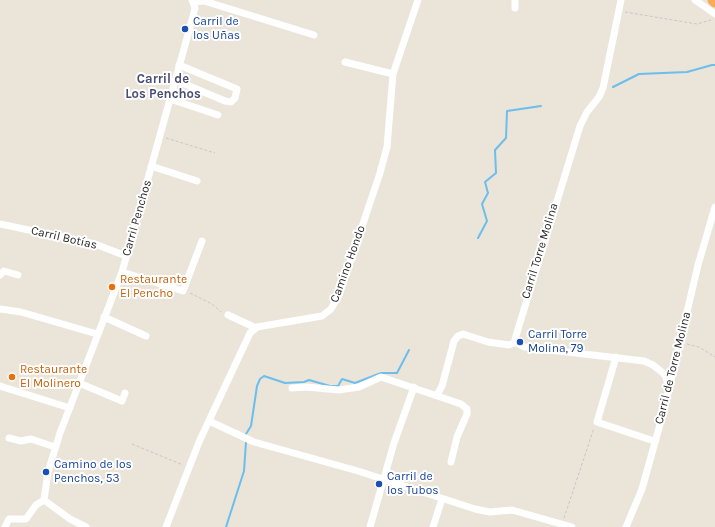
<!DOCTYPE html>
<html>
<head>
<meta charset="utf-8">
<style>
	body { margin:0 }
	canvas { display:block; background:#eae4d9 }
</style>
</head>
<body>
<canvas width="715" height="527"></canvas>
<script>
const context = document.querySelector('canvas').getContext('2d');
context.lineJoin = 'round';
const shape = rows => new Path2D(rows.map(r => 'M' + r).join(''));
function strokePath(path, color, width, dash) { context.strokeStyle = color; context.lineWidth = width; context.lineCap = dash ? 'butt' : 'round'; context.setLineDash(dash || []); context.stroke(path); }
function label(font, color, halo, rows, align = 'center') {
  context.font = font + ' Karla,sans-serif'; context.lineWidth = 4; context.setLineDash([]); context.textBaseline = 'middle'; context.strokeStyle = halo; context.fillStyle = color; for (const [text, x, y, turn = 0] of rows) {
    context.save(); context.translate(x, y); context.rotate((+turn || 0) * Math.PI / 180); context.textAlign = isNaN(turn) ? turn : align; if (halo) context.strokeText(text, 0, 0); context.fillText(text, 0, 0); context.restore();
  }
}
strokePath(shape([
	[613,87,639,74,687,72,712,65,715,65],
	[478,238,487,221,482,204,488,193,485,182,496,173,495,150,506,138,507,111,541,106],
	[246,434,251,426,257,386,260,379,264,376,285,383,304,382,309,380,330,386,338,386,342,379,355,383,381,373,397,373,409,350],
	[226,527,244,471,246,442]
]), '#6cbeec', 2);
strokePath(shape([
	[625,12,697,24,711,20],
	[166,138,215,153],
	[190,293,212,304,221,312],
	[687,344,699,347,715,357],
	[132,444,183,465],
	[564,518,594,428]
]), '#c7c7c7', 1, [3, 2]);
strokePath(shape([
	[515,0,515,8],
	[621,0,603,88,599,97,587,112,580,126,515,339,517,343,524,347,644,361,653,365,663,373,666,377,669,390],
	[695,0,715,14],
	[193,2,204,1,314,35],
	[345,62,393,74],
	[175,80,225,101,231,102,235,98,237,89,179,65],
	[170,99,218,115],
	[151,166,197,181],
	[0,224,95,244,126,256],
	[122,272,183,291,202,241],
	[0,275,4,271,18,275],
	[0,309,21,312,97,334],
	[228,315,256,328],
	[104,317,146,336],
	[616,357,597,422,654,441],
	[79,383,122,401,125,393],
	[0,386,70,408],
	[292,388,306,387,339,390,359,387,381,377,461,404,467,409,467,414,457,437,451,462],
	[437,395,442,386,454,341,458,336,463,334,488,342,509,345,516,342],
	[209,421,254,442,358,471,475,509,490,512,512,510,572,527],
	[9,438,21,441,31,439,55,447],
	[5,527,9,519,26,519,36,505,44,500],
	[86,527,70,519,44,500,48,472,60,433,122,272,192,20,195,8,192,0],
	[166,527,199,442,250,333,257,327,263,326,322,316,331,309,339,295,380,173,387,147,393,74,418,0],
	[370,527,394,443,414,387],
	[433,527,442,499],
	[626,527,642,489,664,410,698,265,715,207]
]), '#fff', 7);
strokePath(shape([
	[713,0,715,2]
]), '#fbab53', 11);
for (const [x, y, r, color] of [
	[185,29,4,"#1a4fb4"],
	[112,287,4,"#e8710a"],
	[520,342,4,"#1a4fb4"],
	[12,377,4,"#e8710a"],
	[46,472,4,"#1a4fb4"],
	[379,484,4,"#1a4fb4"]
]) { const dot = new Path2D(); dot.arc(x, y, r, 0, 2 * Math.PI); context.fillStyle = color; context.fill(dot); strokePath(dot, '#fff', 1.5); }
label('12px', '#164399', '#fff', [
	["Carril de",193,22],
	["los Uñas",193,36],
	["Carril Torre",528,335],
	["Molina, 79",528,349],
	["Camino de los",54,465],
	["Penchos, 53",54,479],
	["Carril de",387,477],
	["los Tubos",387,491]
], 'left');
label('12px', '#272727', '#fff', [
	["Carril Penchos",137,218,-74],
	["Carril Botías",64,238,13],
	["Carril Torre Molina",540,251,-73],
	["Camino Hondo",348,264,-70],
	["Carril de Torre Molina",673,368,-76]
]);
label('12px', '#c56008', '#fff', [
	["Restaurante",120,280],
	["El Pencho",120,294],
	["Restaurante",20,370],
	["El Molinero",20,384]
], 'left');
label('bold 13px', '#494d76', '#fff', [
	["Carril de",163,79],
	["Los Penchos",163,94]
]);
</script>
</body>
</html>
